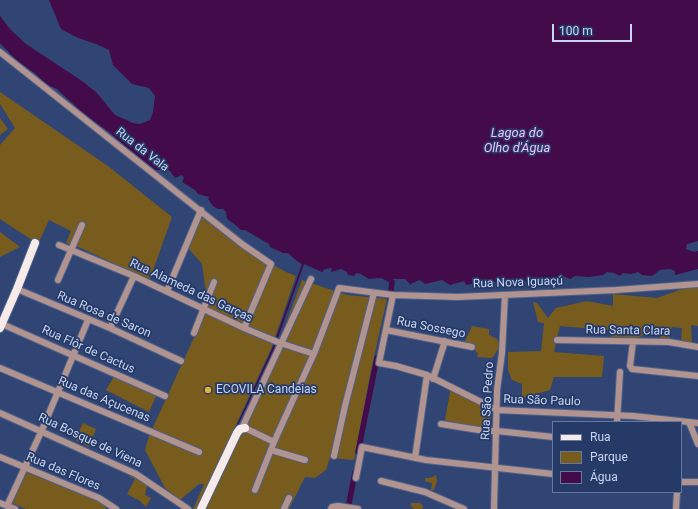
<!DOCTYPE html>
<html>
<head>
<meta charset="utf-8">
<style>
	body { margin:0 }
	#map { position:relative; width:698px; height:509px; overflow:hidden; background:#304573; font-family:Roboto,sans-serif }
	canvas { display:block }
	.legend { position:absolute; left:552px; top:421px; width:130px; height:72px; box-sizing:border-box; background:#263a67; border:1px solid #67789e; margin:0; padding:5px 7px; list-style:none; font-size:12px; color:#c8d5f1 }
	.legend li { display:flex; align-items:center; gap:8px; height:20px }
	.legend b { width:20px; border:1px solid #67789e }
	.scale { position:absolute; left:552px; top:24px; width:80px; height:18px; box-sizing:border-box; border:2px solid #c8d5f1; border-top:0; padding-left:5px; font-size:12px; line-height:14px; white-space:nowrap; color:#c8d5f1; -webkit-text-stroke:3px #263a67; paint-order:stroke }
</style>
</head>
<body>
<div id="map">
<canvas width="698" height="509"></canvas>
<ul class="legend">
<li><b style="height:5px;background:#f7ebe9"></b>Rua</li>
<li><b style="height:11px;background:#785c1d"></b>Parque</li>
<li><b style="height:11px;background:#430b49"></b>Água</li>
</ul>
<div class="scale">100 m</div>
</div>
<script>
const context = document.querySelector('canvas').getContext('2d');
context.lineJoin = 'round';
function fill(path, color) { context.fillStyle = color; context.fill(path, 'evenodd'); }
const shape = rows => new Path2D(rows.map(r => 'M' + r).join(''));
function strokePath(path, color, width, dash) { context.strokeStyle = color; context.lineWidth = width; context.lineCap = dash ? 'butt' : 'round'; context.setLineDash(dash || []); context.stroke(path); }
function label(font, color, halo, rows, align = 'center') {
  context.font = font + ' Roboto,sans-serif'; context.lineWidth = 3.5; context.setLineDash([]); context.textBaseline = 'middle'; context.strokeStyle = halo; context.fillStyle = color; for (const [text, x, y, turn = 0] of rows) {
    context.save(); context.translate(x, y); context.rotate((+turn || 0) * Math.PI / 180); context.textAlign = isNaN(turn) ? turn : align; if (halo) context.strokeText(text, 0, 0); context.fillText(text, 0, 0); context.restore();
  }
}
fill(shape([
	[0,92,108,166,172,217,150,279,136,274,81,248,66,243,71,231,49,220,38,244,0,219,0,145,15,128,0,104],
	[0,118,8,129,0,135],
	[202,217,244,249,286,272,296,276,271,349,197,509,193,509,204,484,199,484,180,500,165,488,145,450,149,436,208,307,202,264,189,249],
	[0,232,20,247,0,257],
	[302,280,347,295,387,299,371,370,354,460,330,458,326,470,315,478,305,477,289,509,206,509,280,339],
	[698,286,698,326,691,325,692,343,681,344,682,328,672,327,669,339,661,339,656,326,637,339,612,339,608,330,560,326,554,352,604,356,602,377,554,377,550,390,522,398,522,384,512,380,508,370,508,352,541,351,544,323,538,322,533,302,537,303,548,318,556,308,587,301,613,306,613,294,657,298,685,288],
	[472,326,489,329,489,335,497,339,500,347,492,358,477,357,478,353,465,341],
	[115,375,157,394,149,412,106,390],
	[451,387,489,408,492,429,444,425],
	[83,423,96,429,89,447,75,440],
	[130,471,148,482,145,495,151,498,146,507,140,501,127,494,135,479,129,476],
	[26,472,91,498,107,505,105,509,26,509,12,503],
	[436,475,437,481,434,490,431,490,432,483,425,481,425,478,430,478],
	[411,503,420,503,423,506,422,509,414,509,411,506]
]), '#785c1d');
fill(shape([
	[49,0,698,0,698,241,687,244,686,249,694,252,698,251,698,269,675,275,675,271,670,269,660,270,652,276,642,275,638,272,631,274,623,273,620,276,614,273,607,272,603,275,589,277,575,276,570,279,563,276,541,281,486,282,466,285,464,281,450,285,442,280,425,284,420,280,412,283,411,285,405,279,393,279,389,282,381,278,369,279,361,274,356,273,354,276,348,275,347,272,341,269,331,272,332,268,325,269,322,272,304,264,274,349,198,509,272,349,302,264,297,261,288,253,283,253,270,247,269,244,245,230,241,230,233,223,227,219,226,212,223,209,218,209,213,206,208,199,209,197,198,194,195,190,182,182,184,178,182,175,175,178,169,170,154,170,136,156,132,152,109,132,86,116,57,89,45,84,37,75,16,60,0,43,0,16,10,29,26,44,82,81,97,93,115,115,133,123,140,124,150,120,153,112,155,96,149,88,132,84,113,65,109,50,96,44,78,38,61,29]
]), '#430b49');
strokePath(shape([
	[390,299,392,282],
	[358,452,377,358],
	[348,509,355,472]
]), '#430b49', 5.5);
const minor = shape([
	[0,52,242,244,271,264,244,328],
	[59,245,134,276,244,328,280,343,314,354],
	[58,280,82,225],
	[17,289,110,328,181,361],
	[167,291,201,210],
	[393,295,379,363,396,366,427,375,497,410,633,416,698,423],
	[2,324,165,396],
	[110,328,134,276],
	[386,330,472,347],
	[194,333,214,282],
	[557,340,669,342,698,347],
	[633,342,630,366,632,369,698,376],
	[0,368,199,452],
	[433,379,445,341],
	[0,413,136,474,188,509],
	[617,422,620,372],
	[689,422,698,444],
	[441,424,485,431,497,431,553,437],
	[242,428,311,279],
	[245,428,274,442],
	[271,450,305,460],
	[334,456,345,406,374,293],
	[0,457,99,498,116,509],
	[415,458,427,375],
	[356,478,362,447,426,460,553,474],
	[381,481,425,492,464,509],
	[681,482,698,482],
	[255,490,274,442,311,360,314,354,339,288,393,295,458,297,616,290,698,284],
	[0,503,15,509],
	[7,506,42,430,88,320],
	[284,509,289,498],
	[331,509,332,507,338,506,358,509],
	[494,509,497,390,502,353,505,295],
	[676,509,677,492]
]);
const major = shape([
	[0,328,17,289,35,243],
	[201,509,237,433,240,429,245,428]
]);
strokePath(minor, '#4e628c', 8);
strokePath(major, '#4e628c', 10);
strokePath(minor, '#b19390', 6);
strokePath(major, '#f7ebe9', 8);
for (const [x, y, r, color] of [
	[208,390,4,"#e2af34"]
]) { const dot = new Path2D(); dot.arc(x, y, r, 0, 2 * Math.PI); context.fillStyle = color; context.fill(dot); strokePath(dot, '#263a67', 1.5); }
label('12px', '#c8d5f1', '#263a67', [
	["Rua da Vala",142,150,38],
	["Rua Nova Iguaçú",518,283,-2],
	["Rua Alameda das Garças",191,291,25],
	["Rua Rosa de Saron",104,315,23],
	["Rua Sossego",431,328,11],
	["Rua Santa Clara",628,331,1],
	["Rua Flôr de Cactus",88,350,24],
	["Rua das Açucenas",104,400,23],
	["Rua São Pedro",488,401,-87],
	["Rua São Paulo",542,401,2],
	["Rua Bosque de Viena",90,441,25],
	["Rua das Flores",63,472,23]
]);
label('12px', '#c8d5f1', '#263a67', [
	["ECOVILA Candeias",216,390]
], 'left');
label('italic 13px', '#f8bdfc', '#263a67', [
	["Lagoa do",517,134],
	["Olho d'Água",517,149]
]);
</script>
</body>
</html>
